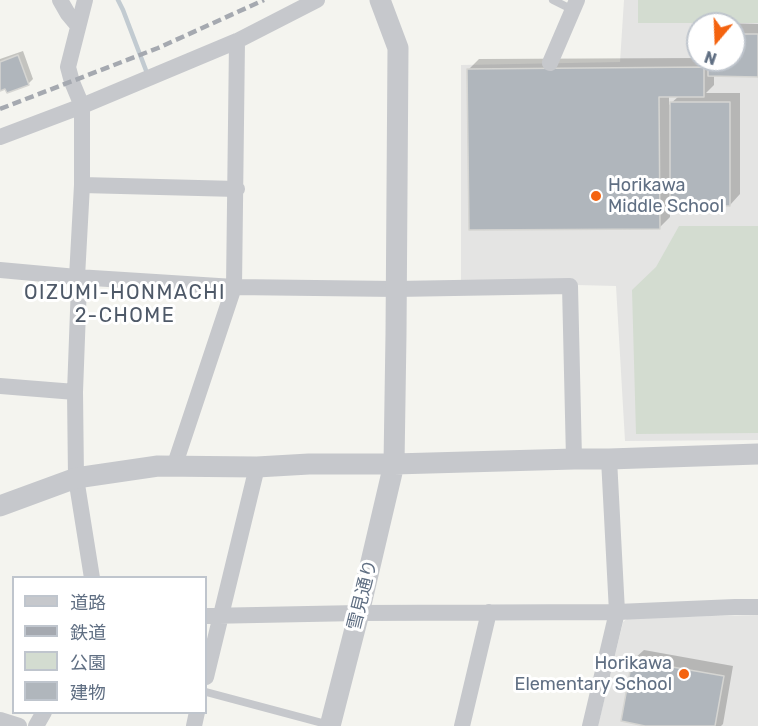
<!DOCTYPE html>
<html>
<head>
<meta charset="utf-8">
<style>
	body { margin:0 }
	#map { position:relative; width:758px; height:726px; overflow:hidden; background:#f4f4ef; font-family:Rubik,"Noto Sans JP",sans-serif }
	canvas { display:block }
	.legend { position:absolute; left:12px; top:576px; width:195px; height:138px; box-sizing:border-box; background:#fff; border:2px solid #bfc5cd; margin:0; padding:8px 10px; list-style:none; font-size:18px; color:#606f83 }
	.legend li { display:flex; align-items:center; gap:12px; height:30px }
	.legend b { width:30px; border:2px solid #bfc5cd }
	.north { position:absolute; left:686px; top:12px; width:60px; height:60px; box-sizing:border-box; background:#fff; border:2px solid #bfc5cd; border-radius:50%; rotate:199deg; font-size:16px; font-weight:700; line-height:24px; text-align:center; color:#606f83 }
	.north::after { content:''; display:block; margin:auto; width:21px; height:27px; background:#f4630f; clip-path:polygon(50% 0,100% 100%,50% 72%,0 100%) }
</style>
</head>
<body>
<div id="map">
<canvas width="758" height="726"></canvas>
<ul class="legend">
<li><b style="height:8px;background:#c6c8cc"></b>道路</li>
<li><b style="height:8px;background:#a5a9b0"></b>鉄道</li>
<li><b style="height:16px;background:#d3dcd0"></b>公園</li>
<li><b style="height:16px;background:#b0b6bc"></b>建物</li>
</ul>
<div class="north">N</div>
</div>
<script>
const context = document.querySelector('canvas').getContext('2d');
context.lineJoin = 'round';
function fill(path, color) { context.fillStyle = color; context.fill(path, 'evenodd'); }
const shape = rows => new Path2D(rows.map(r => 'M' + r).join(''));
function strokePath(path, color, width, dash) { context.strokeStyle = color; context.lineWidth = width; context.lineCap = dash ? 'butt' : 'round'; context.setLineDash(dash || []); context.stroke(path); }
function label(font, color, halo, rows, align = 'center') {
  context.font = font + ' Rubik,"Noto Sans JP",sans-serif'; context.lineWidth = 6; context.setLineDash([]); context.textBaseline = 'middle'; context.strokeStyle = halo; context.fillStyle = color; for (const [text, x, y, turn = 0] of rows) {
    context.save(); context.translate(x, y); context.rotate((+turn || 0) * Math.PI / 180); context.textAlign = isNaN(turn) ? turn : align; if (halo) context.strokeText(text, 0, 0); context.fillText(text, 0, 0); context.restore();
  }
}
fill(shape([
	[624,0,758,0,758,440,625,441,616,286,461,282,461,65,620,62],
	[698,24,734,24,734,60,698,60],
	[758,615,758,726,598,726,623,622,628,618]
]), '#e4e4e3');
fill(shape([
	[638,0,758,0,758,23,638,23],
	[679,226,758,226,758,433,636,434,632,290,656,267]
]), '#d3dcd0');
fill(shape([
	[721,23,758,24,758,75,714,74,714,85,706,93,740,93,740,194,730,205,670,204,670,217,660,227,469,69,479,59,698,58,698,60,734,60,734,24,720,24],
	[669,96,679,96,669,105],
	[23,51,33,79,28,84,6,87,0,85,0,59],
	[644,650,733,666,723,724,721,726,654,726,633,660]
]), '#0003');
strokePath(shape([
	[118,0,123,10,147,73]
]), '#c2cbd1', 4.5);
const building = shape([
	[734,34,758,34,758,77,708,76,708,60,734,60,734,34],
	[18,55,29,85,7,93,5,89,0,91,0,62,18,55],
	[704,67,704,97,659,97,660,229,469,230,467,69,704,67],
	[670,102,730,102,730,206,670,206,670,102],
	[632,660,724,676,715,726,645,726,621,721,632,660]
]);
fill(building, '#b0b6bc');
strokePath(building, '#d5d5d2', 1.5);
strokePath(shape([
	[553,0,573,10],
	[206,692,330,725]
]), '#c6c8cc', 8);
strokePath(shape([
	[60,0,68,14,78,26],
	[85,0,68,67,72,82,82,106,82,185,77,277,79,284,75,392,76,478,92,578],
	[550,63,577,0],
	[0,137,82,106,237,41,317,0],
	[82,185,237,189],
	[0,270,77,277,234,287,396,289,570,286,574,459],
	[0,386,75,392],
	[174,467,234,287,237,41],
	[206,616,359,613,617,612,735,607,758,607],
	[206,677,257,467],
	[0,720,19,726],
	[36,726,44,712],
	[194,726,197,712],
	[462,726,489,612],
	[590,726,617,612,609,459]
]), '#c6c8cc', 16);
strokePath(shape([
	[0,506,76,478,158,466,257,467,309,464,394,464,574,459,609,459,758,454],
	[330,726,359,613,394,464,396,334,398,48,380,0]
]), '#c6c8cc', 21);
strokePath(shape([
	[0,109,158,48,264,0]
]), '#a5a9b0', 4.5, [9, 4.5]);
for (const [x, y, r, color] of [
	[596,196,6,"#f4630f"],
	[684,674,6,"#f4630f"]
]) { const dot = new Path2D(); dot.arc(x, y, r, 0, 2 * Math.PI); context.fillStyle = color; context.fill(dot); strokePath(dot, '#fff', 2); }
label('18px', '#606f83', '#fff', [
	["Horikawa",608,186],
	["Middle School",608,207],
	["Horikawa",672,664,"right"],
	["Elementary School",672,685,"right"]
], 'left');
label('18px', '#606f83', '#fff', [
	["雪見通り",363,595,-76]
]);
context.letterSpacing = '1.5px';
label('20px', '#4e5968', '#fff', [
	["OIZUMI-HONMACHI",125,293],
	["2-CHOME",125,316]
]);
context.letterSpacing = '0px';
</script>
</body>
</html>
